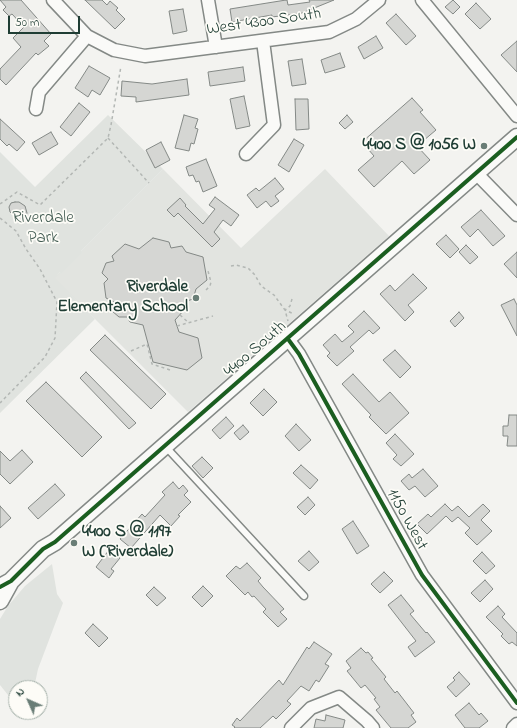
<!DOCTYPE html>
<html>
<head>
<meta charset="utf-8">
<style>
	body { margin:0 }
	#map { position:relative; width:517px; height:728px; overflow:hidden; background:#f3f3f0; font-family:"Indie Flower",sans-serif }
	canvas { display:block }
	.north { position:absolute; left:8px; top:680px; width:40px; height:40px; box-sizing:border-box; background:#fdfcf7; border:1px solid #a4b0a9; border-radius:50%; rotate:315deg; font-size:11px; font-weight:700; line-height:16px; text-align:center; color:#1f3d34 }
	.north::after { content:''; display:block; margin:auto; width:14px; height:18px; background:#697d76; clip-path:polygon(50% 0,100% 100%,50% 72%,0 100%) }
	.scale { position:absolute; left:8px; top:16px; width:72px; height:18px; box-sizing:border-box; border:2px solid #1f3d34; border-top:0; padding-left:5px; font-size:12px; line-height:14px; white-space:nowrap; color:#1f3d34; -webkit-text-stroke:3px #fdfcf7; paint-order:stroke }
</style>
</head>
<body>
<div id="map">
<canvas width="517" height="728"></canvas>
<div class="north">N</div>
<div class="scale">50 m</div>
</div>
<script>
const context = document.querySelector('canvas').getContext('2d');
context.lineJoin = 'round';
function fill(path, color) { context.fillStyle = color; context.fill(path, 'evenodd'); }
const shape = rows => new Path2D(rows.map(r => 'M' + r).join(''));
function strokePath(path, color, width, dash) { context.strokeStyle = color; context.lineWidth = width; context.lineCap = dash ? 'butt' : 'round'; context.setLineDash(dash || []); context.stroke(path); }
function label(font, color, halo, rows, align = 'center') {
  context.font = font + ' "Indie Flower",sans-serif'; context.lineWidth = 3.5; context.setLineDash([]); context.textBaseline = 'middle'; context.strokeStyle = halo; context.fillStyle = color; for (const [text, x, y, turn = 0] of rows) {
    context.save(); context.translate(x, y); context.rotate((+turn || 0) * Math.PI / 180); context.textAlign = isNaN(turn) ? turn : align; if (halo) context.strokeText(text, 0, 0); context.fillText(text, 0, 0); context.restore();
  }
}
fill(shape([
	[163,169,241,248,325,169,389,236,188,412,54,278]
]), '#e2e4e0');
fill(shape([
	[108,115,163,169,81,251,82,253,61,274,60,272,55,278,95,319,0,413,0,152,35,187],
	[52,564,57,594,63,603,38,669,34,688,16,688,16,705,0,685,0,619,8,606,25,586]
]), '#e0e3df');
const building = shape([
	[0,0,21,0,51,34,44,41,49,46,38,55,36,53,6,85,0,79,0,69,21,47,13,38,24,27,12,14,9,16,3,10,6,7,0,0],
	[85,0,102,0,107,5,110,1,118,8,116,10,125,19,115,29,85,0],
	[286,0,287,0,288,5,310,2,309,0,334,0,302,13,272,17,272,15,232,22,230,9,286,0],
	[453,0,460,7,453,14,445,7,453,0],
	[476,3,491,19,480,29,465,14,476,3],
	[183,9,187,31,173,34,169,11,183,9],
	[396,14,416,36,406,45,386,23,396,14],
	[376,36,383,48,364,59,358,47,376,36],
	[517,41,517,72,501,55,517,41],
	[340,53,345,67,325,73,321,60,340,53],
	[302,59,306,84,292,86,288,61,302,59],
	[89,66,110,78,100,95,92,90,88,97,75,88,89,66],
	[243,67,245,81,210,86,208,72,243,67],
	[187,79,189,95,136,102,136,97,121,96,122,81,152,84,187,79],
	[244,96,250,126,236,129,230,99,244,96],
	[412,98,423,110,420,112,436,130,417,146,430,160,414,174,402,161,374,187,358,170,374,156,362,142,412,98],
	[295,99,308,99,309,129,296,130,295,99],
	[79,103,90,112,71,136,60,127,79,103],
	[184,115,198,119,195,128,198,129,194,144,191,143,189,151,175,148,184,115],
	[347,115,353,122,345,129,339,123,347,115],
	[0,119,25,142,17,151,9,144,7,146,0,139,0,119],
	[51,132,58,144,39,155,32,143,51,132],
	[294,139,304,145,289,172,278,165,294,139],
	[161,142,170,160,155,168,146,150,161,142],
	[206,159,217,186,203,192,199,181,196,182,193,175,189,176,186,167,206,159],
	[275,178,284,189,275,196,279,201,271,207,266,201,257,208,247,195,256,188,259,191,275,178],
	[215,197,239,215,231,226,223,220,214,232,220,239,212,247,178,213,174,217,167,210,180,198,186,205,185,206,203,224,215,209,209,205,215,197],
	[15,202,19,202,25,206,27,213,25,218,21,220,16,218,10,212,9,207,11,203,15,202],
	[481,210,505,236,493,246,478,229,470,237,461,227,481,210],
	[446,235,459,249,450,258,436,244,446,235],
	[153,238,169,242,171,248,182,246,186,252,203,257,207,280,196,289,193,299,184,302,185,309,175,320,179,332,198,338,202,358,187,370,153,362,143,325,130,322,127,317,119,317,112,311,116,303,106,298,104,283,108,279,102,273,106,263,114,261,112,256,125,244,139,249,153,238],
	[466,245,478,257,470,264,459,252,466,245],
	[517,252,517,278,504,264,517,252],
	[413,274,427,288,408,305,414,312,405,321,380,294,390,285,395,291,413,274],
	[514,299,517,305,517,336,501,305,514,299],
	[364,311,380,328,373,334,369,330,350,347,354,351,337,366,327,356,330,353,323,345,335,334,342,342,354,332,348,326,364,311],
	[459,312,464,318,455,327,450,321,459,312],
	[105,335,166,394,151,409,90,350,105,335],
	[395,350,411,367,400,378,383,360,395,350],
	[86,372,136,423,129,429,80,378,86,372],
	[353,374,379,402,390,392,409,413,386,434,369,417,371,415,342,384,353,374],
	[46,382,102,437,82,457,26,401,46,382],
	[264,389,277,402,263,416,250,403,264,389],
	[509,415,517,415,517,446,507,446,508,436,503,436,503,426,508,426,509,415],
	[226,417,234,426,220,439,212,430,226,417],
	[296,424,311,440,299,451,285,436,296,424],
	[243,425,249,432,240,440,234,433,243,425],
	[395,434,414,454,401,466,393,459,397,455,386,443,395,434],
	[22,450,33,462,10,484,0,474,0,451,10,461,22,450],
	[202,457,213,468,203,478,192,466,202,457],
	[301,465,318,480,310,489,293,473,301,465],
	[423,469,438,486,425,497,415,486,409,490,401,481,409,474,412,478,423,469],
	[173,482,179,489,183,485,188,491,184,495,191,502,178,515,180,516,171,526,160,515,131,548,120,539,142,514,145,517,165,495,162,492,173,482],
	[55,484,65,495,38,519,28,508,55,484],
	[308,497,315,505,305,515,297,507,308,497],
	[445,504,452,511,458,506,469,517,483,504,490,511,481,520,492,531,477,545,465,533,470,528,458,517,452,522,446,516,427,534,417,524,428,514,431,517,445,504],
	[0,506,11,518,0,528,0,506],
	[353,521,369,546,357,554,342,529,353,521],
	[109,550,120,558,111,569,114,571,109,578,96,567,109,550],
	[309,551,319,562,309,571,298,561,309,551],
	[482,552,495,566,486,574,473,561,482,552],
	[247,563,261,578,258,581,263,587,284,609,280,612,287,619,278,627,263,612,266,609,254,596,252,597,248,592,245,595,226,576,236,566,240,569,247,563],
	[384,572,393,581,380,593,371,584,384,572],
	[485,580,493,589,480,602,471,593,485,580],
	[203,586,213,596,202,607,192,597,203,586],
	[154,587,166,598,157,606,146,595,154,587],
	[401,595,414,611,410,614,426,633,427,632,435,642,415,657,408,647,416,641,388,605,401,595],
	[498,606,505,614,502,617,517,633,517,646,512,642,509,644,501,636,503,634,486,617,498,606],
	[93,624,108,638,99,647,85,633,93,624],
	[314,642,332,654,325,664,329,666,319,682,316,680,309,691,301,686,287,701,291,704,276,719,273,716,260,728,234,728,235,727,232,725,237,718,240,721,279,680,283,685,307,647,309,649,314,642],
	[361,648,366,653,368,652,373,658,371,659,386,677,384,679,395,693,397,691,414,713,411,715,416,722,408,728,391,728,376,710,380,707,374,699,376,698,365,685,361,688,347,671,351,668,346,661,361,648],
	[459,672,470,684,456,697,447,687,455,680,453,678,459,672],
	[469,703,479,715,481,713,488,721,479,728,465,728,455,715,469,703],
	[326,715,345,720,343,728,314,728,316,719,325,721,326,715]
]);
fill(building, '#d5d6d3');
strokePath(building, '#848986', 1);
const lane = shape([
	[165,446,304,596]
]);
const street = shape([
	[53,0,87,36,114,50,145,56,329,32,356,19,379,0],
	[208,0,216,47],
	[422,0,517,116],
	[36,109,39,92,87,36],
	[246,154,274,125,263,41],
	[476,173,517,215],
	[288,339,299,354,422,575,517,703],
	[291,728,311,708,339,697,367,721,373,728],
	[513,728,517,724]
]);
const secondary = shape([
	[0,587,11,581,43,549,55,542,517,137],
	[0,601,11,581]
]);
strokePath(lane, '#848986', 9);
strokePath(street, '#848986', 15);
strokePath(secondary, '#848986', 19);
strokePath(shape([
	[108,138,149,183],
	[0,204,17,192,40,205,108,138,111,125,121,66],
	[0,218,16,231,26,249,40,269,57,302,55,338,45,357,0,403],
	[231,266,236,265,248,268,255,275,261,286,274,295,285,310,288,321],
	[206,290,210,286,211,282,208,271],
	[292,299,290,306,285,310,294,314],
	[180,315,189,323],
	[177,326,213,316],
	[131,351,147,344,152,364,170,370]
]), '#b3b7b4', 1.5, [3, 3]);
strokePath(lane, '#fafaf8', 6);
strokePath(street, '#fafaf8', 12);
strokePath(secondary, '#fafaf8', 16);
strokePath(shape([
	[288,339,299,354,422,575,517,703],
	[0,587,11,581,43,549,55,542,517,137]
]), '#1b5e20', 4);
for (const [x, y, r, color] of [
	[484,146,4,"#697d76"],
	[196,298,4,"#697d76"],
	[74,543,4,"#697d76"]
]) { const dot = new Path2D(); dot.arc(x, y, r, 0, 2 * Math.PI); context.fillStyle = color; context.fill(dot); strokePath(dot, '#fdfcf7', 1.5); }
label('17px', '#1f3d34', '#fdfcf7', [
	["West 4300 South",264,23,-8],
	["4400 South",256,350,-41],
	["1150 West",406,520,61]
]);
label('bold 17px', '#1f3d34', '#fdfcf7', [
	["4400 S @ 1056 W",476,146],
	["Riverdale",188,288],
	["Elementary School",188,308],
	["4400 S @ 1197",82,533,"left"],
	["W (Riverdale)",82,553,"left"]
], 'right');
label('17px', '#435c53', '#fdfcf7', [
	["Riverdale",43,219],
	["Park",43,239]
]);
</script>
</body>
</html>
